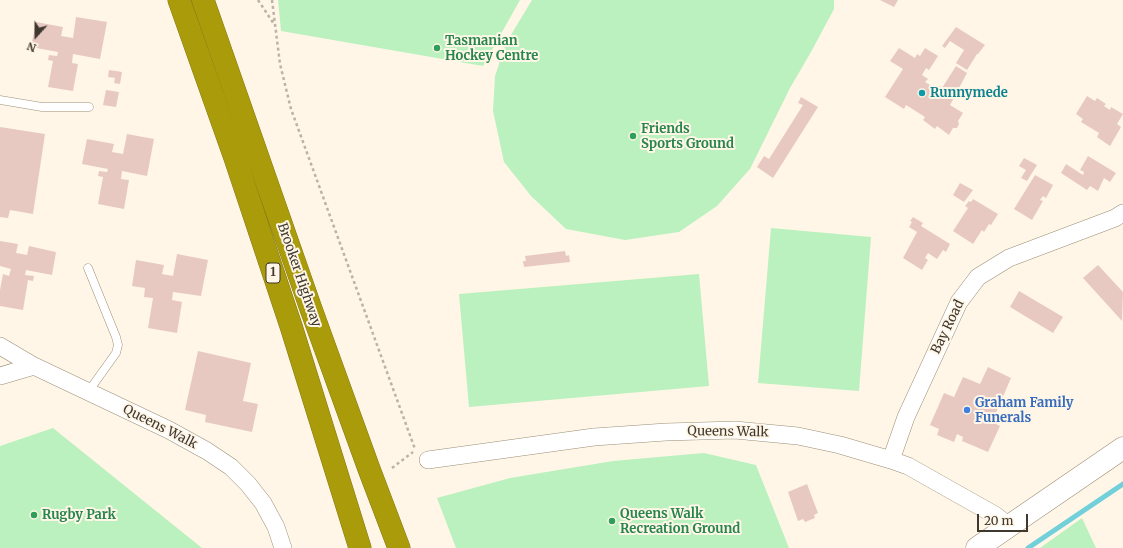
<!DOCTYPE html>
<html>
<head>
<meta charset="utf-8">
<style>
	body { margin:0 }
	#map { position:relative; width:1123px; height:548px; overflow:hidden; background:#fff6e7; font-family:Merriweather,serif }
	canvas { display:block }
	.north { position:absolute; left:16px; top:16px; width:40px; height:40px; -webkit-text-stroke:3px #fff6e7; paint-order:stroke; rotate:201deg; font-size:11px; font-weight:700; line-height:16px; text-align:center; color:#3e382e }
	.north::after { content:''; display:block; margin:auto; width:14px; height:18px; background:#3e382e; clip-path:polygon(50% 0,100% 100%,50% 72%,0 100%) }
	.scale { position:absolute; left:977px; top:514px; width:51px; height:18px; box-sizing:border-box; border:2px solid #3e382e; border-top:0; padding-left:5px; font-size:12px; line-height:14px; white-space:nowrap; color:#3e382e; -webkit-text-stroke:3px #fff6e7; paint-order:stroke }
</style>
</head>
<body>
<div id="map">
<canvas width="1123" height="548"></canvas>
<div class="north">N</div>
<div class="scale">20 m</div>
</div>
<script>
const context = document.querySelector('canvas').getContext('2d');
context.lineJoin = 'round';
function fill(path, color) { context.fillStyle = color; context.fill(path, 'evenodd'); }
const shape = rows => new Path2D(rows.map(r => 'M' + r).join(''));
function strokePath(path, color, width, dash) { context.strokeStyle = color; context.lineWidth = width; context.lineCap = dash ? 'butt' : 'round'; context.setLineDash(dash || []); context.stroke(path); }
function label(font, color, halo, rows, align = 'center') {
  context.font = font + ' Merriweather,serif'; context.lineWidth = 4; context.setLineDash([]); context.textBaseline = 'middle'; context.strokeStyle = halo; context.fillStyle = color; for (const [text, x, y, turn = 0] of rows) {
    context.save(); context.translate(x, y); context.rotate((+turn || 0) * Math.PI / 180); context.textAlign = isNaN(turn) ? turn : align; if (halo) context.strokeText(text, 0, 0); context.fillText(text, 0, 0); context.restore();
  }
}
fill(shape([
	[278,0,520,0,483,66,281,31],
	[532,0,834,0,834,9,811,52,790,88,750,169,717,206,679,232,625,240,566,229,531,196,504,162,493,111,495,76,506,43],
	[771,228,871,237,859,391,758,383],
	[699,274,709,386,469,407,459,294],
	[53,428,202,548,0,548,0,446],
	[704,453,756,465,789,548,456,548,437,498,510,478,613,461],
	[1082,518,1096,548,1040,548]
]), '#bbf1be');
strokePath(shape([
	[1028,548,1123,484]
]), '#71d0d9', 5);
fill(shape([
	[880,0,898,0,894,7],
	[76,17,107,22,100,59,73,54,72,63,78,64,73,91,48,87,53,61,48,60,49,55,57,56,58,52,31,47,36,22,63,27,61,36,73,38],
	[956,27,985,45,978,54,977,54,967,70,956,63,964,50,950,41,945,48,942,46],
	[899,48,915,58,917,54,920,56,925,48,938,56,929,70,926,68,922,75,928,79,925,82,937,89,939,86,942,88,956,66,967,73,950,105,963,113,958,121,959,124,957,128,953,128,949,135,937,126,935,129,923,120,925,117,906,105,904,109,885,97,903,69,890,61],
	[109,70,122,72,120,84,114,83,115,78,108,77],
	[106,90,119,92,116,107,103,105],
	[1087,96,1095,101,1097,98,1106,104,1104,106,1110,110,1111,107,1123,114,1117,124,1121,127,1110,146,1097,137,1099,133,1081,122,1083,119,1076,114],
	[801,97,818,107,773,178,757,167,764,156,769,159,803,105,798,103],
	[0,127,45,134,33,214,10,210,8,218,0,217],
	[127,134,154,139,147,176,122,171,121,179,129,180,124,209,98,204,103,177,98,176,99,171,107,172,108,169,82,164,87,139,114,144,112,152,123,154],
	[1088,156,1116,173,1110,182,1104,178,1098,191,1090,186,1087,190,1061,173,1066,164,1083,175,1084,172,1080,170],
	[1024,158,1037,165,1027,181,1021,178,1026,170,1019,166],
	[1035,175,1053,185,1046,198,1043,196,1040,200,1043,201,1032,220,1014,209],
	[960,183,973,190,964,202,953,195],
	[973,199,998,214,991,225,989,224,984,232,982,230,973,244,953,231,968,208,965,206,969,201,971,202],
	[913,217,923,223,921,226,950,244,946,252,943,250,937,259,928,253,925,258,928,260,922,270,903,258,917,232,909,227,912,222,910,221],
	[0,241,18,244,16,253,27,255,29,246,56,252,52,275,26,270,25,275,34,276,33,281,28,280,23,310,0,306,0,290,3,274,9,276,11,269,0,266],
	[565,251,566,256,569,255,570,262,524,267,523,261,526,261,525,256],
	[177,254,208,260,201,296,173,292,172,300,182,302,177,333,148,328,153,298,144,297,145,288,132,286,136,260,164,265,162,274,173,276],
	[1098,265,1123,292,1122,321,1083,278],
	[1019,291,1063,317,1053,333,1010,307],
	[198,351,251,363,243,401,258,404,252,432,205,422,206,415,185,410],
	[988,367,1011,378,992,422,1000,426,988,452,962,441,963,437,957,434,954,442,937,435,939,429,930,425,944,393,954,397,963,377,980,384],
	[807,484,818,513,814,515,815,518,805,522,803,519,798,521,788,492]
]), '#e8c9c1');
const lane = shape([
	[0,100,42,107,89,107],
	[88,392,116,353,118,345,116,337,88,268]
]);
const street = shape([
	[0,346,34,366,169,430,207,451,231,467,248,484,263,503,276,527,283,548],
	[0,376,34,366],
	[428,460,594,437,666,432,735,430,798,436,840,445,891,460,908,466,995,515,1009,526],
	[891,460,906,417,959,302,978,277,1009,258,1115,218,1123,213]
]);
const secondary = shape([
	[977,548,1123,448]
]);
const highway = shape([
	[179,0,235,158,291,326,360,548],
	[203,0,311,309,369,469,399,548]
]);
strokePath(lane, '#9b8e76', 9);
strokePath(street, '#9b8e76', 18);
strokePath(secondary, '#9b8e76', 23);
strokePath(highway, '#847817', 23);
strokePath(shape([
	[258,0,274,24],
	[272,0,280,64,291,109,415,449],
	[392,468,413,452]
]), '#bbb3a6', 2.5, [3, 3]);
strokePath(lane, '#fff', 8);
strokePath(street, '#fff', 17);
strokePath(secondary, '#fff', 22);
strokePath(highway, '#aa9b0a', 22);
for (const [x, y, r, color] of [
	[437,48,4,"#2e9e5b"],
	[922,93,4,"#0f9aa8"],
	[633,136,4,"#2e9e5b"],
	[967,410,4,"#3f7fe0"],
	[34,515,4,"#2e9e5b"],
	[612,521,4,"#2e9e5b"]
]) { const dot = new Path2D(); dot.arc(x, y, r, 0, 2 * Math.PI); context.fillStyle = color; context.fill(dot); strokePath(dot, '#fff6e7', 1.5); }
for (const [x, y, w] of [
	[273,273,14]
]) { const box = new Path2D(); box.roundRect(x - w / 2, y - 10, w, 20, 3); context.fillStyle = '#fff6e7'; context.fill(box); strokePath(box, '#3e382e', 1); }
label('bold 12px', '#3e382e', null, [
	["1",273,273]
]);
label('bold 13px', '#27864d', '#fff6e7', [
	["Tasmanian",445,41],
	["Hockey Centre",445,56],
	["Friends",641,129],
	["Sports Ground",641,144],
	["Queens Walk",620,514],
	["Recreation Ground",620,529],
	["Rugby Park",42,515]
], 'left');
label('bold 13px', '#0d838f', '#fff6e7', [
	["Runnymede",930,93]
], 'left');
label('13px', '#3e382e', '#fff6e7', [
	["Brooker Highway",299,275,71],
	["Bay Road",948,327,-64],
	["Queens Walk",160,427,27],
	["Queens Walk",728,432,1]
]);
label('bold 13px', '#366cbe', '#fff6e7', [
	["Graham Family",975,403],
	["Funerals",975,418]
], 'left');
</script>
</body>
</html>
